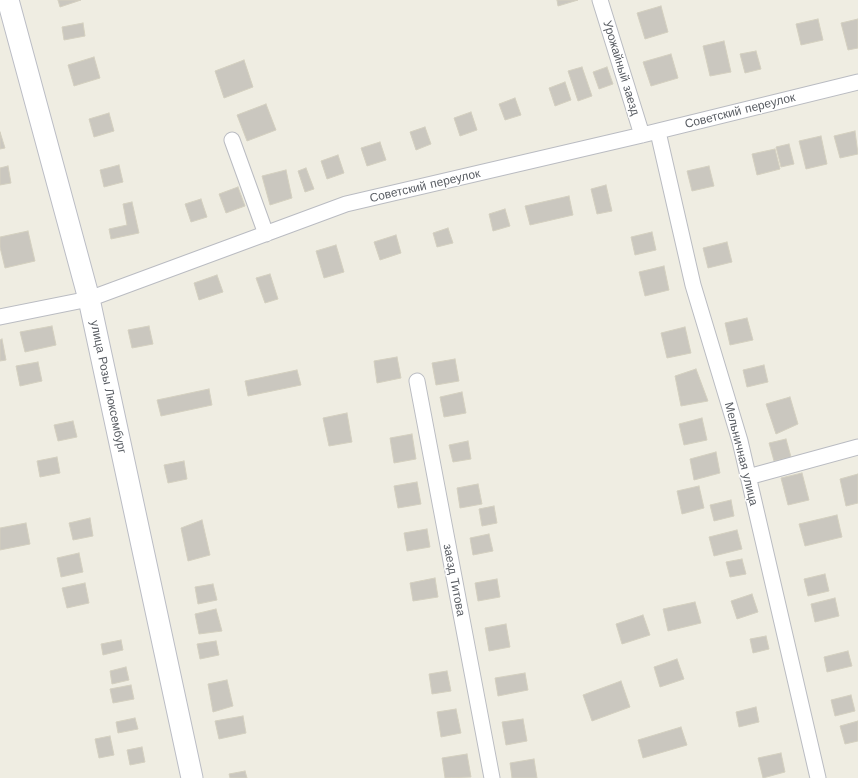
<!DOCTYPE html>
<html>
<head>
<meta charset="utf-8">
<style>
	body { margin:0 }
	canvas { display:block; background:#efede2 }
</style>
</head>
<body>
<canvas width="858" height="778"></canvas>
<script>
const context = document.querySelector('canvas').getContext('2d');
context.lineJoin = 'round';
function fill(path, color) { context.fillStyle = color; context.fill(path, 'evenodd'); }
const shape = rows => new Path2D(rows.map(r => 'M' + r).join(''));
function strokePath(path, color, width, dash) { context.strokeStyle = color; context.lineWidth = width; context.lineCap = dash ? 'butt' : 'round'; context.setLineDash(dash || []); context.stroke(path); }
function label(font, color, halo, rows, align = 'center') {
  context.font = font + ' "Work Sans",sans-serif'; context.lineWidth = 3; context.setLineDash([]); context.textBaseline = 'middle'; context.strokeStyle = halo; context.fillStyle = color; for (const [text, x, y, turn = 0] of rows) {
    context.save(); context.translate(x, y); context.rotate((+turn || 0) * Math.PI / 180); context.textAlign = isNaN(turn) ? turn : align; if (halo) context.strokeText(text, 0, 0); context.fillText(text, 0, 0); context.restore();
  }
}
const building = shape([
	[58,0,81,0,60,7,58,0],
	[557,0,578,0,558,6,557,0],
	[661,6,668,32,645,39,637,13,661,6],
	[818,19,823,40,801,45,796,24,818,19],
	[858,19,858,48,848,50,841,23,858,19],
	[83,23,85,36,64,40,62,27,83,23],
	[724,41,731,72,710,76,703,46,724,41],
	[756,51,761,69,745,73,740,54,756,51],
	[671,54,678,78,651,86,643,62,671,54],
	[94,57,100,78,74,86,68,65,94,57],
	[244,60,253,87,224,98,215,71,244,60],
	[582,67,592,96,578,101,568,71,582,67],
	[607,67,613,84,599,89,593,72,607,67],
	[565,82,571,100,555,106,549,88,565,82],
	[515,98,521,115,505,120,499,104,515,98],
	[266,104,276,130,247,141,237,115,266,104],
	[471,112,477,130,460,136,454,118,471,112],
	[109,113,114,131,94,137,89,119,109,113],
	[425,127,431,144,416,150,410,132,425,127],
	[855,131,858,154,840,158,834,136,855,131],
	[0,132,5,148,0,149,0,132],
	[821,136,827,164,806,169,799,141,821,136],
	[380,142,386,160,367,166,361,148,380,142],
	[789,144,794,164,781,167,776,147,789,144],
	[775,149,780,169,757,175,752,154,775,149],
	[338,155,344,173,327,179,321,161,338,155],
	[119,165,123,182,104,187,100,170,119,165],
	[8,166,11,183,0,185,0,168,8,166],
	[709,166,714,186,692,191,687,171,709,166],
	[306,168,314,189,305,192,298,171,306,168],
	[286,170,292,198,270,205,262,176,286,170],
	[606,185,612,211,597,214,591,189,606,185],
	[238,187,245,206,226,213,219,194,238,187],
	[569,196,573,215,530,225,525,206,569,196],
	[201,199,207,217,191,222,185,204,201,199],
	[132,202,139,233,111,239,109,229,127,225,123,204,132,202],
	[505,209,510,226,493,231,489,214,505,209],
	[448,228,453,243,437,247,433,233,448,228],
	[28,231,35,261,5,268,0,247,0,237,28,231],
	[652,232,656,250,635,255,631,237,652,232],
	[396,235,401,253,380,260,374,242,396,235],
	[727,242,732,262,708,268,703,248,727,242],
	[336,245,344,272,324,278,316,251,336,245],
	[664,266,669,290,645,296,639,272,664,266],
	[270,274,278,299,265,303,256,278,270,274],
	[217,275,223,292,199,300,194,283,217,275],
	[747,318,753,340,730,345,725,323,747,318],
	[52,326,56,345,25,352,20,332,52,326],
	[149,326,153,344,132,348,128,330,149,326],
	[685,327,691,353,667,358,661,333,685,327],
	[2,339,6,360,0,361,0,340,2,339],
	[397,357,401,378,377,383,374,361,397,357],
	[455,359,459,381,436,385,432,363,455,359],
	[38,362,42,381,20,386,16,366,38,362],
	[764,365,768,382,747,387,743,370,764,365],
	[696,369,708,401,681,406,675,376,696,369],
	[297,370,301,385,248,396,245,381,297,370],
	[209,389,212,405,161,416,157,400,209,389],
	[462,392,466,413,444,417,440,397,462,392],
	[790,397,798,424,776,434,766,404,790,397],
	[347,413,352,442,329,446,323,418,347,413],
	[702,418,707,440,684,445,679,424,702,418],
	[73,421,77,437,58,441,54,425,73,421],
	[412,434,416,459,394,463,390,438,412,434],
	[786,439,791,457,774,461,769,443,786,439],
	[468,441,471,459,453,462,449,445,468,441],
	[716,452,720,473,694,480,690,459,716,452],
	[57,457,60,473,40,477,37,461,57,457],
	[184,461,187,479,168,483,164,465,184,461],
	[802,473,809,500,788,505,781,478,802,473],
	[858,474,858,503,846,506,840,479,858,474],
	[417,482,421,504,398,508,394,486,417,482],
	[478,484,482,504,460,508,457,488,478,484],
	[699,486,704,508,682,514,677,491,699,486],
	[731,500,734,516,714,521,710,505,731,500],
	[494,506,497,523,482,526,479,509,494,506],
	[837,515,842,537,805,546,799,524,837,515],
	[90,518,93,536,73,540,69,523,90,518],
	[202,520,210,555,188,561,181,528,202,520],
	[26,523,30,544,0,550,0,528,26,523],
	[427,529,430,547,407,551,404,533,427,529],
	[737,530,742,549,714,556,709,537,737,530],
	[489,534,493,551,473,555,470,538,489,534],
	[79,553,83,572,61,577,57,558,79,553],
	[742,559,746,574,730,577,726,562,742,559],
	[825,574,829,591,808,596,804,579,825,574],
	[435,578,438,597,413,601,410,583,435,578],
	[497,579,500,597,478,601,475,583,497,579],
	[85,583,89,603,67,608,62,588,85,583],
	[213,584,217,600,198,604,195,587,213,584],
	[752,594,758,612,737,619,731,601,752,594],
	[835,598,839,616,815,622,811,604,835,598],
	[695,602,701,623,668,631,663,609,695,602],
	[216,609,222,631,199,634,195,614,216,609],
	[643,615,650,635,622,644,616,624,643,615],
	[506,624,510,647,489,651,485,628,506,624],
	[766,636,769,649,753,653,750,639,766,636],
	[121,640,123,650,103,655,101,644,121,640],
	[216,641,219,655,200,659,197,644,216,641],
	[848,651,852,666,827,672,824,657,848,651],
	[677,659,684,679,660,687,654,667,677,659],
	[126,667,129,680,112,684,110,671,126,667],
	[447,671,451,691,432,694,429,674,447,671],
	[525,673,528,690,498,696,495,678,525,673],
	[227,680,233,706,213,712,208,684,227,680],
	[621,681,630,707,592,721,583,695,621,681],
	[131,685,134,699,113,703,110,689,131,685],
	[851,695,855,711,835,716,831,700,851,695],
	[756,707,759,722,739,727,736,712,756,707],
	[456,709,461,733,441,737,437,712,456,709],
	[243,716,246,733,219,739,215,721,243,716],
	[135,718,138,729,118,733,116,722,135,718],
	[523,719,527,741,506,745,502,722,523,719],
	[858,721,858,741,845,744,840,726,858,721],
	[681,727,687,745,643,758,638,740,681,727],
	[110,736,114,755,99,758,95,739,110,736],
	[142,747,145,762,130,765,127,750,142,747],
	[781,753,785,772,763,778,758,758,781,753],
	[467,754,471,777,445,778,442,758,467,754],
	[534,759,537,778,512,778,510,763,534,759],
	[245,771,247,778,230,778,229,774,245,771]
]);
fill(building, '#cac7bf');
strokePath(building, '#d4d0c0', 1);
const minor = shape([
	[600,0,642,135],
	[658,132,693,285,740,441,818,778],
	[232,140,266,234],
	[0,317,89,299,346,204,642,135,858,82],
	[417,381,492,778],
	[748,477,858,447]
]);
const secondary = shape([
	[8,0,89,299,192,778]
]);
strokePath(minor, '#babcc2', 17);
strokePath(secondary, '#bbbdc5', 23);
strokePath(minor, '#fff', 15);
strokePath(secondary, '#fff', 21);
label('12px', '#5a5e64', '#fff', [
	["Урожайный заезд",621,68,73],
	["Советский переулок",740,111,-14],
	["Советский переулок",425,186,-13],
	["улица Розы Люксембург",108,387,78],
	["Мельничная улица",741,454,76],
	["заезд Титова",454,580,79]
]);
</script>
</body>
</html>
